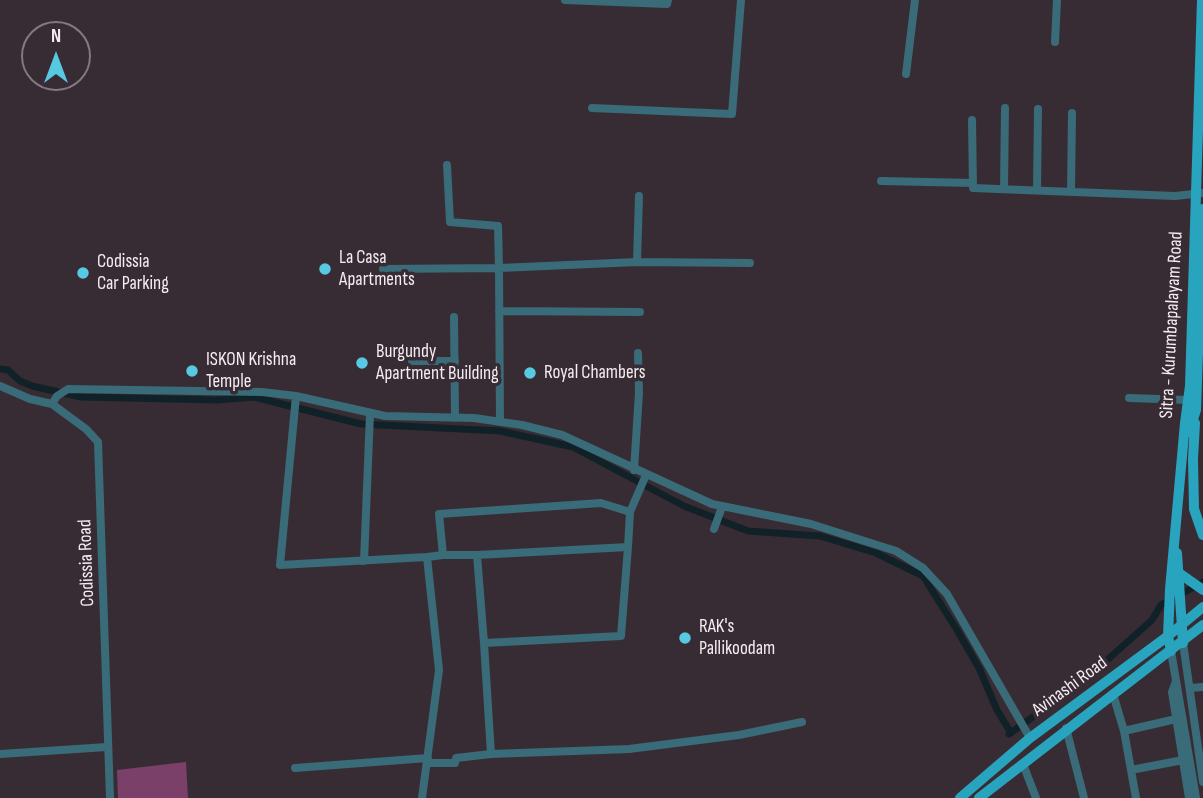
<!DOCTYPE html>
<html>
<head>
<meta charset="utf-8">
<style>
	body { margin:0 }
	#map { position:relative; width:1203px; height:798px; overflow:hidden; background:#382c34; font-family:"Sofia Sans Condensed",sans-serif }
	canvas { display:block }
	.north { position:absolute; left:21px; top:21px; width:70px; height:70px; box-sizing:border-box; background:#382c34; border:2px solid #837980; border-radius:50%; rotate:0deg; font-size:19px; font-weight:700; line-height:28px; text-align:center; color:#f4ecf1 }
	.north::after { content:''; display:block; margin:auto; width:24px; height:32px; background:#58c9e3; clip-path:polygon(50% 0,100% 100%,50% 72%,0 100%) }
</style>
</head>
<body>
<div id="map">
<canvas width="1203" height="798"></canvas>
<div class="north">N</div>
</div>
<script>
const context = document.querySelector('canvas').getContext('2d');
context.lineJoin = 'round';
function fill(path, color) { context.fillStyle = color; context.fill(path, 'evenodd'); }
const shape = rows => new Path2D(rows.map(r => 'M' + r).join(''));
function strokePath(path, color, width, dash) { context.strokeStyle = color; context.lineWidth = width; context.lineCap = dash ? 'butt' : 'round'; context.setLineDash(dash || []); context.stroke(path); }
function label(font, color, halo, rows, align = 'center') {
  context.font = font + ' "Sofia Sans Condensed",sans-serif'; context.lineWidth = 7; context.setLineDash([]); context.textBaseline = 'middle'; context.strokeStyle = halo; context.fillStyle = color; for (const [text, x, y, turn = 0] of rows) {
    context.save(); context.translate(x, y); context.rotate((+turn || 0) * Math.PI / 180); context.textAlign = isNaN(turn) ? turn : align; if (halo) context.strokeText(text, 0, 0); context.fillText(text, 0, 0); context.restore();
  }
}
fill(shape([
	[186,762,188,798,118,798,117,770]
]), '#7a406a');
strokePath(shape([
	[0,369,8,370,20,381,32,386,81,397,217,400,254,397,361,424,500,431,573,447,684,506,748,531,820,536,876,553,923,576,957,630,979,668,997,710,1011,733],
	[1009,734,1087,678,1152,620,1161,605,1203,582]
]), '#102227', 7);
strokePath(shape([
	[565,0,667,4,668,0],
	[1055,42,1057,0],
	[906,74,915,0],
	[592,108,732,114,741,0],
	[972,120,973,188,1175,196,1203,193],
	[881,181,973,183],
	[1004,189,1005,108],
	[1037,190,1038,109],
	[1071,192,1072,113],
	[637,262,750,263],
	[383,269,499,268,498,226,450,222,447,165],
	[499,311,640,312],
	[454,317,455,418],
	[412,361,455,361],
	[0,386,30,399,52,404,86,429,98,442,110,798],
	[296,396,280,565,427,557],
	[1129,398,1188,400],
	[52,404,57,396,68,389,262,392,296,396,385,416,474,418,522,425,562,435,712,504,811,524,896,551,923,568,947,594,1030,738],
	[500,422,499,268,637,262,639,196],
	[634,470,639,393,638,353],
	[714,529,722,507],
	[628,547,477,555,484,643,621,636,628,547,630,512,646,475],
	[477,555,443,555,439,514,601,503,630,512],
	[364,561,370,414],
	[1183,643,1203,782],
	[1171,651,1196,798],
	[1176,681,1172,692,1189,798],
	[1190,688,1203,687],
	[1113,694,1124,731,1136,798],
	[1066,728,1084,798],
	[1124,731,1176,719],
	[0,754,107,747],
	[491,754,629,749,739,735,802,722],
	[427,763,455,763,456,758,491,754,484,643],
	[1023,764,1036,798],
	[295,768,428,758],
	[1131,770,1183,760],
	[422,798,439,670,427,557,443,555]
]), '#396b78', 8);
strokePath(shape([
	[1195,423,1193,459,1194,509,1203,535],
	[1189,432,1196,410,1203,209],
	[1177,553,1183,643],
	[1179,573,1203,590],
	[1171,651,1168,636,1170,589,1185,423,1190,386,1202,0],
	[960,798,1030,738,1168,636,1203,607],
	[979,798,1203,625]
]), '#29a4be', 10);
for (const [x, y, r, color] of [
	[325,269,7,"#58c9e3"],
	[83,273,7,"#58c9e3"],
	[362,363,7,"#58c9e3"],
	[192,371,7,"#58c9e3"],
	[530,373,7,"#58c9e3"],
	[685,638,7,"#58c9e3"]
]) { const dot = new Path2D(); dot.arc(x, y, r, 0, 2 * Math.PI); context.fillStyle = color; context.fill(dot); strokePath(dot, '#382c34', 2.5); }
label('19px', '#f4ecf1', '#382c34', [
	["La Casa",339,258],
	["Apartments",339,280],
	["Codissia",97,262],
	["Car Parking",97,284],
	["Burgundy",376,352],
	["Apartment Building",376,374],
	["ISKON Krishna",206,360],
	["Temple",206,382],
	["Royal Chambers",544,373],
	["RAK's",699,627],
	["Pallikoodam",699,649]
], 'left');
label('19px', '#f4ecf1', '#382c34', [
	["Sitra - Kurumbapalayam Road",1172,325,-87],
	["Codissia Road",87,563,-92],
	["Avinashi Road",1070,687,-36]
]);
</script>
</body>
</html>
